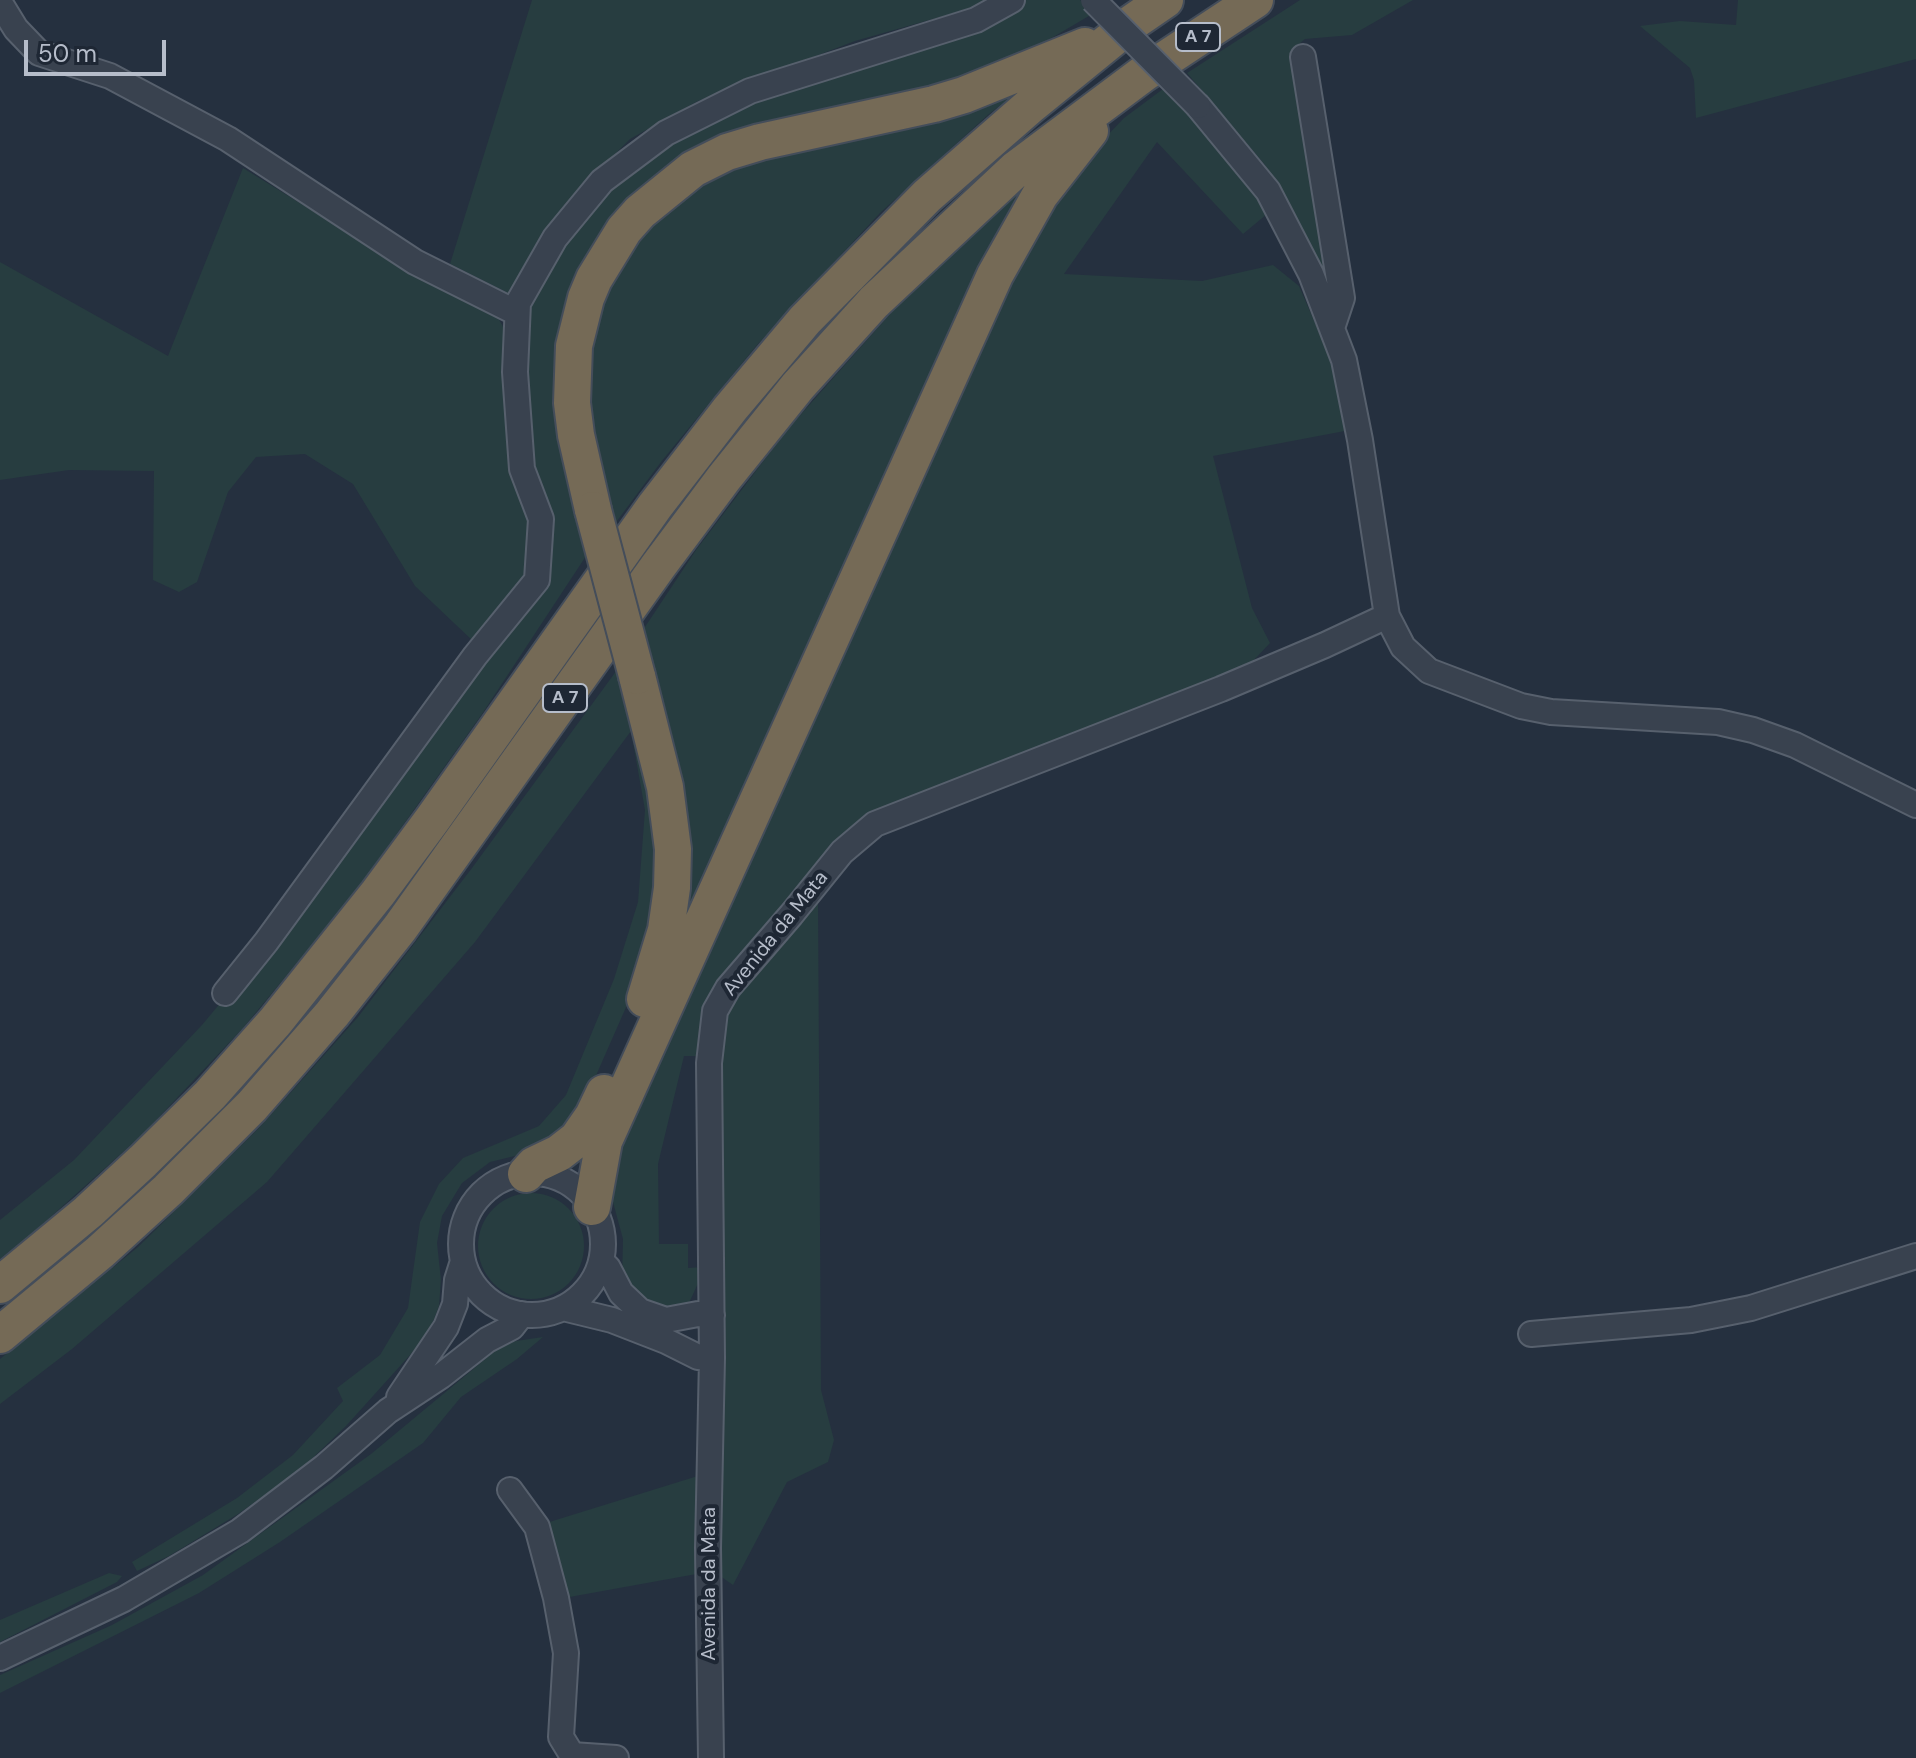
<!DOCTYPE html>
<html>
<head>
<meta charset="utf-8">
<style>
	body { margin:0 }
	#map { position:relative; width:1916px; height:1758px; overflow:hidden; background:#25303f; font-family:"DM Sans",sans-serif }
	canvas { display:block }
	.scale { position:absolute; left:24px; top:40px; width:142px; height:36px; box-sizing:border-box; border:4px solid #b6bdca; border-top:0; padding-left:10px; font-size:24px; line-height:28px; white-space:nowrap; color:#b6bdca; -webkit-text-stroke:6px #1e2734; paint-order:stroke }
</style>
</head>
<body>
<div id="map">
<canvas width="1916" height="1758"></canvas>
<div class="scale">50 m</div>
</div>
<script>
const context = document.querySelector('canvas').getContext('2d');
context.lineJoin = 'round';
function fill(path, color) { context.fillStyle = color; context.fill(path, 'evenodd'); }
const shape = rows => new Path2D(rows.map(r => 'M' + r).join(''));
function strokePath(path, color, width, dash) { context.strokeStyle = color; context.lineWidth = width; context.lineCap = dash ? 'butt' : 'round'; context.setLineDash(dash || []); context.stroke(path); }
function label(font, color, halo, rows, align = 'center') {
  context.font = font + ' "DM Sans",sans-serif'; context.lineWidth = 8; context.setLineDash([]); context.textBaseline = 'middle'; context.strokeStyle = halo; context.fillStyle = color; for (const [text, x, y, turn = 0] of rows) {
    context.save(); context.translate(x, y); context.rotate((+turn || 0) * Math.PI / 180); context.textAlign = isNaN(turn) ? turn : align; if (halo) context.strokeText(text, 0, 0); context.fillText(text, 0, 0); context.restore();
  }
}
fill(shape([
	[532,0,989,0,986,4,855,41,698,101,630,139,565,204,510,294,450,264],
	[1021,0,1080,0,1094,13,1043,43,978,73,920,91,788,118,582,267,564,310,557,346,588,553,482,714,354,894,243,1028,143,1134,36,1230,0,1259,0,1220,74,1160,202,1025,282,929,543,575,528,464,523,329,536,286,565,236,608,185,668,138,753,96],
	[1300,0,1413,0,1352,35,1305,39,1299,44,1297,67,1332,280,1327,282,1265,165,1187,73],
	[1738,0,1916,0,1916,59,1696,118,1694,80,1690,68,1640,26,1680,21,1736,25],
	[1044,72,989,114,880,213,757,345,661,462,611,529,583,439,583,338,628,236,712,167],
	[1167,86,1247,178,1267,214,1243,234,1157,142,1064,274,1202,281,1273,265,1299,286,1336,371,1350,430,1213,456,1252,608,1270,643,1253,661,1152,708,835,843,717,982,701,1026,700,1056,684,1056,658,1164,659,1244,688,1244,688,1268,703,1267,701,1277,688,1305,653,1312,622,1282,623,1239,613,1202,612,1175,619,1141,1006,281,1081,163,1124,118],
	[243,168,407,269,496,314,507,334,530,519,529,573,474,642,415,586,353,484,305,454,256,457,228,492,197,582,179,592,153,580,154,471,69,470,0,480,0,262,168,356],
	[1046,168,658,985,673,936,639,636,696,550,787,430,891,313,973,233],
	[617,670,652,805,658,857,654,918,638,980,580,1112,561,1139,535,1151,490,1162,462,1183,442,1216,437,1243,441,1280,439,1306,428,1335,346,1426,299,1471,238,1514,169,1556,137,1571,132,1562,237,1498,293,1455,343,1401,337,1388,380,1355,408,1308,420,1222,439,1184,463,1158,539,1126,566,1095,614,979,638,902,645,810,631,731,475,942,267,1182,72,1349,0,1404,0,1359,138,1247,259,1128,358,1017,472,868],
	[818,900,821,1390,834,1440,828,1462,787,1482,733,1585,720,1576,721,1062,723,1017,739,988],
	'478 1246a53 53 0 1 1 106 0a53 53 0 1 1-106 0Z',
	[543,1337,517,1359,461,1397,423,1443,280,1542,199,1593,0,1693,0,1675,112,1625,203,1575,371,1454,501,1346,516,1341],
	[701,1475,702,1573,564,1598,543,1524],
	[109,1573,122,1576,117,1582,0,1642,0,1620]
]), '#273d40');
const minor = shape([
	[0,3,16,29,39,53,110,76,228,139,415,262,517,313],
	[1303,57,1342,298,1332,328],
	[1198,106,1268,191,1311,274,1344,360,1360,440,1387,616,1403,647,1429,671,1521,706,1551,712,1718,722,1753,730,1795,745,1916,805],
	[225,993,266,942,475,656,537,580,541,519,522,469,515,372,518,303,555,238,602,181,666,133,750,91,976,20,1012,0],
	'461 1244a71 71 0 1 1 142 0a71 71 0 1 1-142 0Z',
	[601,1261,608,1268,621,1293,640,1311,666,1320,698,1314,712,1315],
	[563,1308,612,1320,666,1341,698,1357,712,1358],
	[1531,1334,1691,1320,1751,1308,1916,1256],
	[399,1397,446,1327,455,1304,457,1280,463,1261],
	[510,1490,537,1527,556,1598,566,1653,561,1737,572,1755],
	[0,1658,124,1599,240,1531,324,1467,388,1411,441,1376,487,1340,512,1327,522,1314],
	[572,1755,616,1758],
	[711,1758,708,1548,712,1358,709,1063,715,1011,728,988,791,915,842,852,875,824,1221,689,1325,645,1387,616]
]);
const highway = shape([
	[593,510,576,435,572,403,574,346,586,298,594,279,624,230,640,212,693,169,727,152,760,142,934,104,964,95,1085,46],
	[637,676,665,787,673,849,672,888,666,930,645,999],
	[526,1174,534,1165,559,1153,577,1139,593,1116,604,1093],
	[592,1207,604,1141,995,275,1040,195,1090,131],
	[0,1285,88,1212,143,1161,210,1095,275,1022,378,893,432,820,655,506,730,409,805,320,927,196,1031,105,1133,22,1165,0],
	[0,1335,100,1252,168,1190,252,1106,332,1014,400,928,659,565,724,478,798,386,874,302,1016,169,1143,74,1255,0]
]);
strokePath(minor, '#57606d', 28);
strokePath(highway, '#444d5a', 40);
strokePath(minor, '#39424f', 24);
strokePath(highway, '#756a56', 36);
const minorBridge = shape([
	[1093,0,1198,106]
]);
const highwayBridge = shape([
	[593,510,637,676]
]);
strokePath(minorBridge, '#57606d', 28, []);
strokePath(highwayBridge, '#444d5a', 40, []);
strokePath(minorBridge, '#39424f', 24);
strokePath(highwayBridge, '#756a56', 36);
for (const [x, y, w] of [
	[1198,37,44],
	[565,698,44]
]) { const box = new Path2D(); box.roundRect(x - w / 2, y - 14, w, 28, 6); context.fillStyle = '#1e2734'; context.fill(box); strokePath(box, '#b6bdca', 2); }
label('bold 18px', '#b6bdca', null, [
	["A 7",1198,37],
	["A 7",565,698]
]);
label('20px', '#b6bdca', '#1e2734', [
	["Avenida da Mata",776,934,-51],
	["Avenida da Mata",710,1584,-90]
]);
</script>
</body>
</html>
